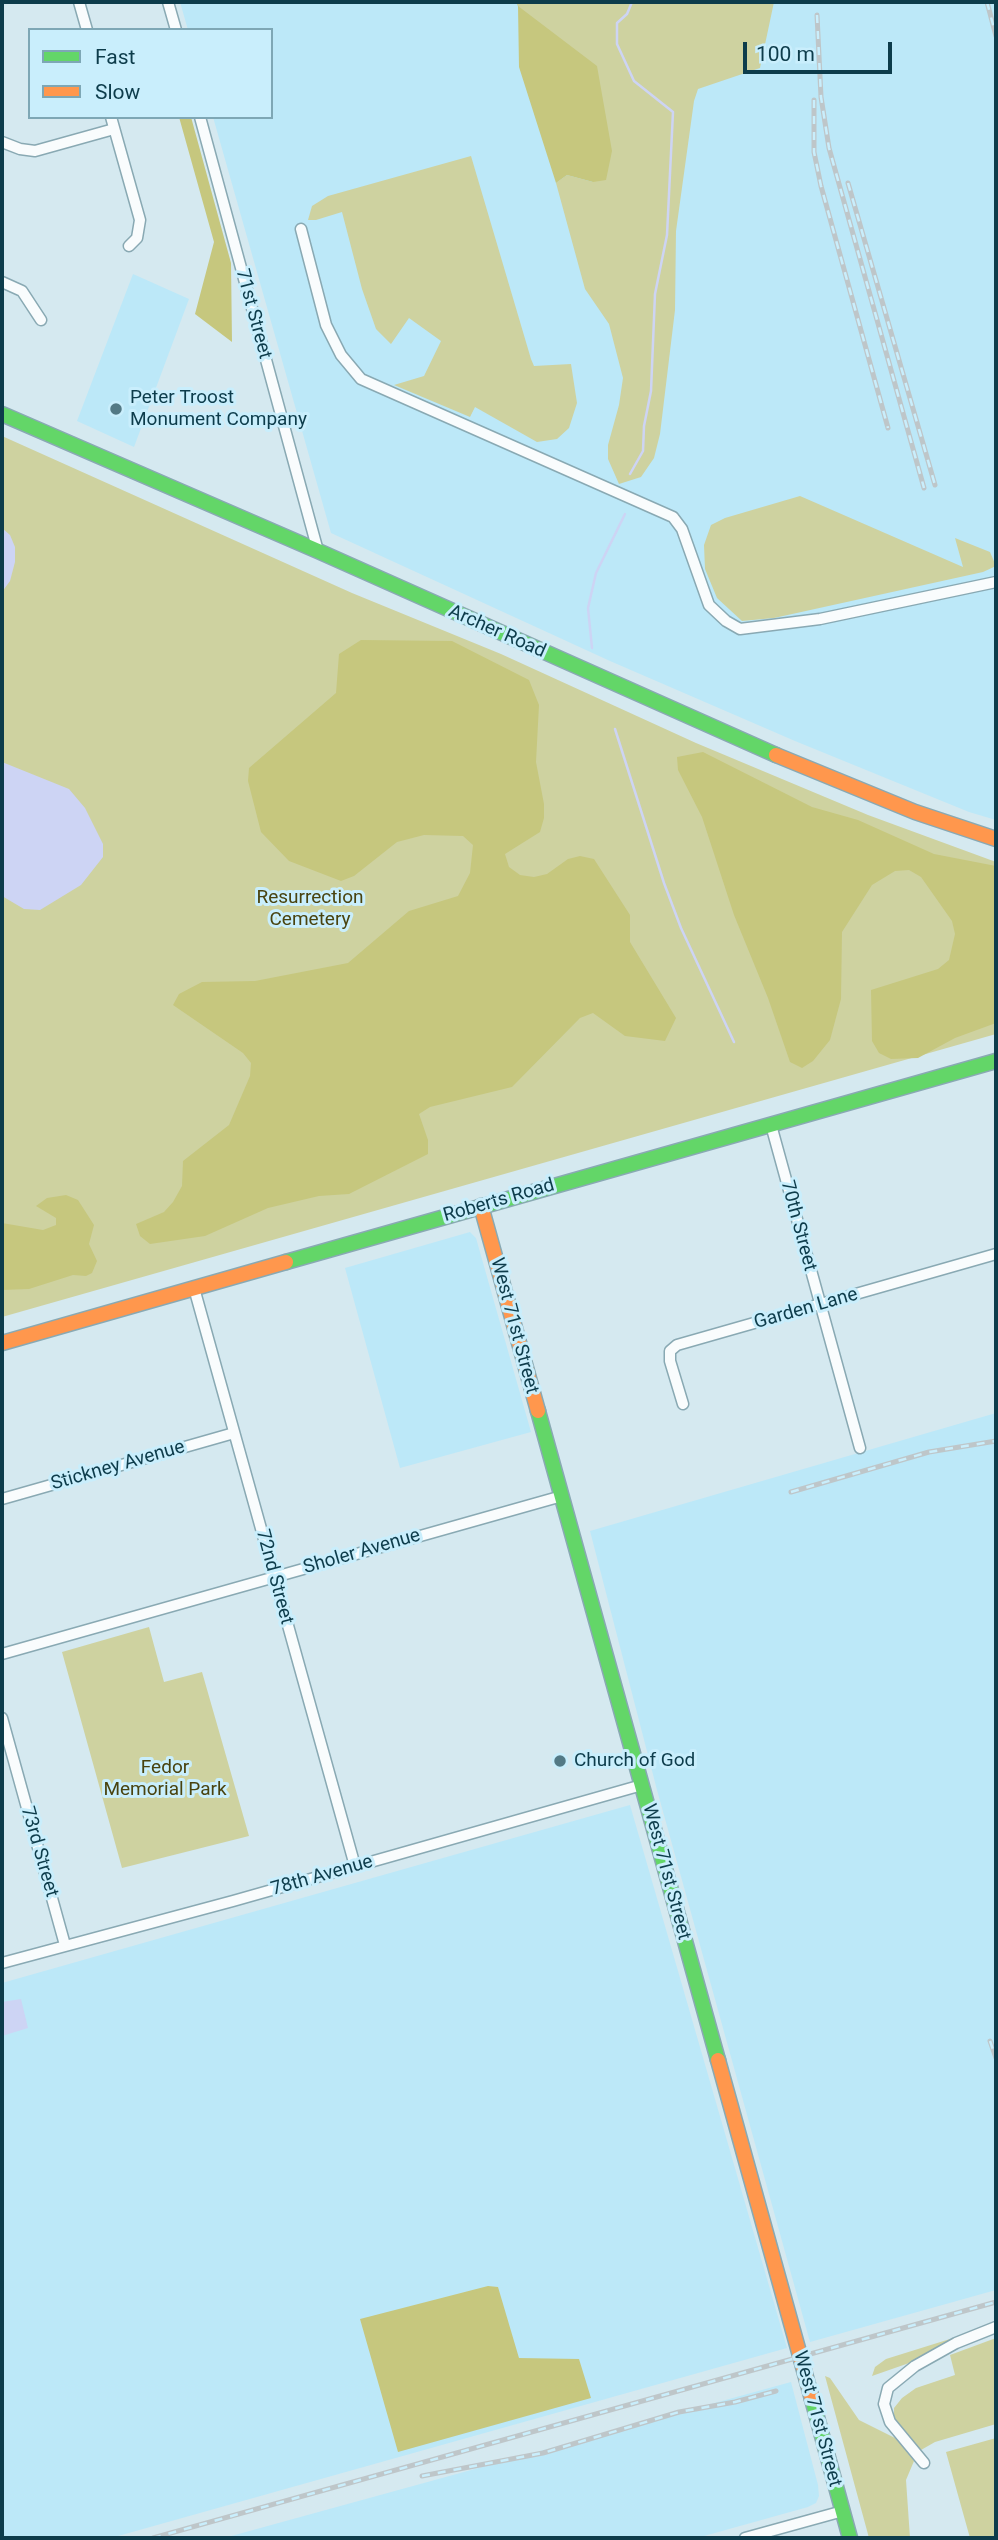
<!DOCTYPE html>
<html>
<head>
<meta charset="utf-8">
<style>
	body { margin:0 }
	#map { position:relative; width:998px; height:2540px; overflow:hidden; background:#d5e9f0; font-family:Roboto,sans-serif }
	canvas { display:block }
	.frame { position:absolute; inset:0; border:4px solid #0d3c4b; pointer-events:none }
	.legend { position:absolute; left:28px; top:28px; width:245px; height:91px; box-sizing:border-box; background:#c9eefc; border:2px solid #7ea7b5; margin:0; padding:9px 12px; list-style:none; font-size:21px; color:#0d3c4b }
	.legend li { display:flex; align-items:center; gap:14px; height:35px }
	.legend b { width:35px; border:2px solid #7ea7b5 }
	.scale { position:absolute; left:743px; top:42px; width:149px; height:32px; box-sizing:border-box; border:4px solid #0d3c4b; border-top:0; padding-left:9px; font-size:21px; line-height:24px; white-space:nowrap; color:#0d3c4b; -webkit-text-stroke:5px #c9eefc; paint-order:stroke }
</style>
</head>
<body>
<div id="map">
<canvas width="998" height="2540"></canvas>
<div class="frame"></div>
<ul class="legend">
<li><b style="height:9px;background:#63d668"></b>Fast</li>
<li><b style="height:9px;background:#ff974d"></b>Slow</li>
</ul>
<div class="scale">100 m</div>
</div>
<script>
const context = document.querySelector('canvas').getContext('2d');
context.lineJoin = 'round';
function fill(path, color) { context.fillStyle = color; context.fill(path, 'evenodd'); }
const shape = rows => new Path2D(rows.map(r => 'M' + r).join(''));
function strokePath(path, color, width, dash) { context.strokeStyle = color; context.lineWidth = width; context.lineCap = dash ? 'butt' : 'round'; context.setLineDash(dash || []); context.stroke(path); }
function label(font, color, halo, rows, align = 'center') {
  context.font = font + ' Roboto,sans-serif'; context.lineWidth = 6; context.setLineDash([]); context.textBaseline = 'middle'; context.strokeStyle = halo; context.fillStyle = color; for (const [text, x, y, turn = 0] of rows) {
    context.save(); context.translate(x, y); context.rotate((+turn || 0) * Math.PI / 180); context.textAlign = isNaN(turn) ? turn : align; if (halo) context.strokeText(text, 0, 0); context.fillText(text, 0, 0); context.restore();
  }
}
fill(shape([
	[180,2,996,2,996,820,969,812,795,741,610,661,331,533,213,117,271,117,271,30,188,30],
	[133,274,189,299,134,447,77,421],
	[470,1232,476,1238,531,1432,400,1468,345,1268],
	[996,1413,996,2290,810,2342,657,1790,590,1531],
	[630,1805,787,2348,111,2538,2,2538,2,1983],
	[791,2382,818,2485,819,2496,816,2503,808,2507,697,2538,224,2538]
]), '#bce8f8');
fill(shape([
	[516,2,774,2,760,68,698,89,694,101,676,231,675,310,660,434,654,458,641,477,619,484,608,459,608,445,619,405,623,378,609,324,585,289,556,183,567,175,593,182],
	[471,156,531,359,534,366,571,364,577,403,569,428,557,439,537,442,475,407,470,417,394,385,424,376,441,341,409,318,391,344,376,329,362,289,342,212,316,220,308,220,312,206,328,196],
	[2,436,352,593,501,654,696,743,868,815,996,862,996,1034,2,1317],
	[800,496,963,567,955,538,990,552,996,566,983,572,774,618,742,621,717,598,705,569,704,545,711,525,725,518],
	[149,1627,164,1682,202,1672,249,1836,122,1868,62,1652],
	[966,2334,912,2362,872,2376,875,2367,886,2359],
	[996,2338,996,2424,935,2442,921,2450,900,2428,894,2417,894,2408,902,2398,916,2388,955,2375,950,2355],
	[825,2376,830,2378,859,2420,897,2439,914,2461,906,2480,910,2538,869,2538],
	[996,2438,996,2538,970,2538,946,2452]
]), '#ced2a0');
fill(shape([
	[518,6,597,66,612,151,606,180,593,182,567,175,556,183,519,67],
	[179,117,191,117,231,263,232,342,195,314,214,242],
	[361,640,452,641,529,680,539,705,536,762,544,804,544,818,540,832,505,854,509,867,520,875,534,877,547,874,568,859,580,856,594,859,630,915,630,942,676,1018,665,1041,625,1036,593,1013,580,1018,512,1087,430,1107,419,1114,428,1140,428,1154,349,1194,319,1196,268,1208,205,1236,150,1244,140,1236,136,1224,164,1212,173,1202,182,1186,183,1161,229,1125,250,1076,251,1063,243,1053,173,1005,179,994,202,982,255,981,348,963,409,911,458,896,470,873,473,845,463,836,424,835,397,842,354,876,341,881,289,861,261,832,248,781,249,768,336,693,339,654],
	[703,752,812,807,858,820,934,854,996,866,996,1023,955,1038,918,1058,891,1059,879,1053,872,1041,871,990,938,969,949,960,955,934,952,921,921,877,909,870,895,871,872,885,842,932,841,999,830,1040,813,1061,802,1068,790,1062,768,998,734,915,702,817,678,770,677,757],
	[66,1195,78,1200,94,1225,89,1244,97,1261,92,1273,86,1276,73,1275,29,1289,2,1290,2,1223,43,1230,56,1225,56,1218,36,1206,47,1198],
	[488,2286,498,2287,519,2358,579,2359,591,2398,398,2452,360,2319]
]), '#c6c77e');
fill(shape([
	[2,528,10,535,15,547,15,562,10,581,2,592],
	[2,762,69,789,85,808,103,844,103,857,81,885,40,910,24,909,2,896],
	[21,1999,28,2028,2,2036,2,2002]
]), '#cdd4f4');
strokePath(shape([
	[630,474,643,451,644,426,651,391,655,294,667,235,673,112,634,81,617,44,617,23,627,14,632,2],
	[592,648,588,608,596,573,625,514],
	[615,729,664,883,681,928,734,1042]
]), '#cdd4f4', 2.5);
const street = shape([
	[79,2,87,30],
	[168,2,176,30],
	[111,117,140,220,137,238,129,246],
	[200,117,318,551],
	[2,142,20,149,35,151,114,129],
	[301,229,326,325,341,355,361,379,673,517,682,529,709,605,726,621,740,629,820,619,996,582],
	[2,282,22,291,41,320],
	[771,1125,860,1448],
	[194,1288,355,1866],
	[683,1404,670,1361,670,1351,677,1345,996,1254],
	[2,1499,234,1433],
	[2,1654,562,1496],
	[2,1718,65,1945],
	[2,1963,233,1901,642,1785],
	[924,2463,890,2422,884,2404,888,2388,915,2366,956,2343,996,2327],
	[745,2538,843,2511]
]);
const fast = shape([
	[2,414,318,551,776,755],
	[286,1262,996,1061],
	[538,1411,718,2060],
	[812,2399,850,2538]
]);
const slow = shape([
	[776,755,915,812,996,839],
	[481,1206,538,1411],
	[2,1343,286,1262],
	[718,2060,812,2399]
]);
strokePath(street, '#89a9b3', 13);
strokePath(fast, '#89a9b3', 17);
strokePath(slow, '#89a9b3', 17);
strokePath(street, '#f9fcfd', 10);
strokePath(fast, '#63d668', 14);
strokePath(slow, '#ff974d', 14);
const rail = shape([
	[987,2,996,36],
	[817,15,821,97,829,148,924,488],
	[814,100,814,152,821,186,888,428],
	[848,183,935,485],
	[791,1492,929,1452,996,1441],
	[990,2041,996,2058],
	[422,2476,543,2453,679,2412,735,2402,776,2391],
	[153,2538,996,2302]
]);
strokePath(rail, '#bec6c9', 5);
strokePath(rail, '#c9eefc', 2.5, [8]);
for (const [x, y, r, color] of [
	[116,409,7,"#537985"],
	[560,1761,7,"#537985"]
]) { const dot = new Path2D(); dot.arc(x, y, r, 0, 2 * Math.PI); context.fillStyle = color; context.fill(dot); strokePath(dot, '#c9eefc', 2.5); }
label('19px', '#0d3c4b', '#c9eefc', [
	["71st Street",253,314,75],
	["Archer Road",497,632,24],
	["Roberts Road",499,1201,-16],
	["70th Street",798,1226,75],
	["Garden Lane",806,1309,-16],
	["West 71st Street",514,1326,75],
	["Stickney Avenue",118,1466,-16],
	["Sholer Avenue",362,1552,-16],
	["72nd Street",274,1577,75],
	["73rd Street",39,1852,74],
	["West 71st Street",666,1872,75],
	["78th Avenue",322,1876,-16],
	["West 71st Street",817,2419,75]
]);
label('19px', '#0d3c4b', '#c9eefc', [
	["Peter Troost",130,398],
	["Monument Company",130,420],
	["Church of God",574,1761]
], 'left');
label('19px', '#49430f', '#c9eefc', [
	["Resurrection",310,898],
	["Cemetery",310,920],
	["Fedor",165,1768],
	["Memorial Park",165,1790]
]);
</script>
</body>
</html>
